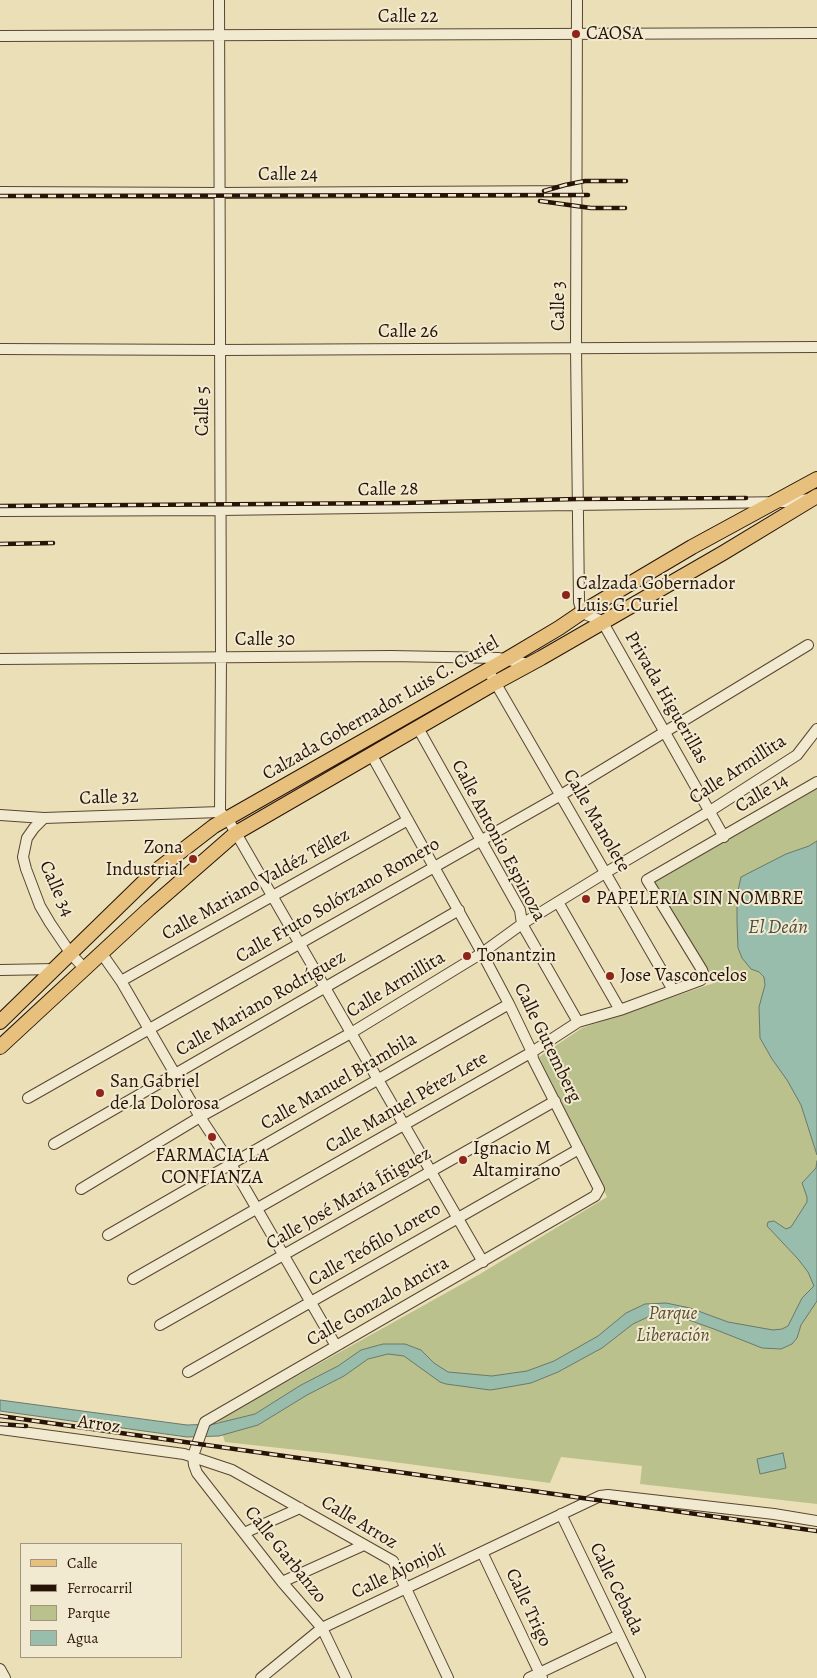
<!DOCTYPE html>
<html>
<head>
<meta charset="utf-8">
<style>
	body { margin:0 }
	#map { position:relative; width:817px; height:1678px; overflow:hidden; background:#ebdfb7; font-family:Alegreya,serif }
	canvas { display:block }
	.legend { position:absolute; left:20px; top:1543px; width:162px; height:115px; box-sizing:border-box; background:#f2ead0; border:1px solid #a19480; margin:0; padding:6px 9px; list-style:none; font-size:15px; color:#271307 }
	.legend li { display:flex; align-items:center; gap:10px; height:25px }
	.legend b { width:25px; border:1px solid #a19480 }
</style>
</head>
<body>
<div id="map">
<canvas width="817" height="1678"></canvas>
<ul class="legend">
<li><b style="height:6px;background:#e6c07c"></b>Calle</li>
<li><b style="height:6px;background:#271307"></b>Ferrocarril</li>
<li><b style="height:14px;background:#bac18d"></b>Parque</li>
<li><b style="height:14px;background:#98bdad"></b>Agua</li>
</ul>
</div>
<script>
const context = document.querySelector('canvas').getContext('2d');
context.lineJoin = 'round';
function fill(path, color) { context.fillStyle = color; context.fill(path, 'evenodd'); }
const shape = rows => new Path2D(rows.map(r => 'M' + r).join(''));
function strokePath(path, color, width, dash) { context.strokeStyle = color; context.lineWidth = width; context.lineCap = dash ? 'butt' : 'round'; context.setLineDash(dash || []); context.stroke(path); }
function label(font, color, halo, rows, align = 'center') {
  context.font = font + ' Alegreya,serif'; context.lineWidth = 4; context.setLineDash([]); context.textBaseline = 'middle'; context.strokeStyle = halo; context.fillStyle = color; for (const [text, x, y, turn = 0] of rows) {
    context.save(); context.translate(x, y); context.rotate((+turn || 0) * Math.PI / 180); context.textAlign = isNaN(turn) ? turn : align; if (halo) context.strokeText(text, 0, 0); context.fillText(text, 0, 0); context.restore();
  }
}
fill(shape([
	[817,784,817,1504,640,1484,642,1466,561,1457,550,1483,334,1454,225,1442,218,1420,480,1274,607,1197,539,1057,582,1028,714,983,652,880]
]), '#bac18d');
const water = shape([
	[817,841,817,1155,801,1105,787,1080,772,1059,760,1038,759,1007,765,985,764,977,759,972,751,969,742,958,738,948,737,922,737,895,741,877,786,854,809,846,817,841],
	[817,1161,817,1301,801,1325,797,1338,792,1344,781,1349,762,1348,714,1329,686,1319,662,1314,652,1315,633,1324,602,1348,558,1372,531,1383,497,1389,490,1390,446,1384,440,1382,404,1356,388,1354,368,1359,344,1376,307,1395,258,1425,219,1436,187,1437,0,1411,0,1400,187,1425,214,1424,255,1414,301,1385,338,1366,361,1350,383,1344,405,1344,421,1350,434,1363,448,1372,492,1376,527,1371,554,1361,598,1336,626,1313,645,1304,666,1303,690,1308,728,1322,773,1330,782,1329,788,1326,802,1298,814,1286,808,1272,798,1259,767,1226,768,1222,774,1221,786,1229,791,1227,807,1202,807,1197,802,1183,816,1168,817,1161],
	[783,1453,786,1468,760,1474,757,1459,783,1453]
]);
fill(water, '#98bdad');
strokePath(water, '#6b796b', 1);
const minor = shape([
	[219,0,221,657,220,812,227,818,236,833,483,1262],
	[577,0,576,348,579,602,581,609,587,615,602,621,724,837],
	[0,36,817,33],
	[0,192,219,193,577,191],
	[0,349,220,350,817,347],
	[0,511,220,510,785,502,809,499],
	[0,659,391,656,498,658,529,664],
	[488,670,673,990],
	[418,728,520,910,522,924,578,1022],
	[0,815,44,818,220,812],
	[44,818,34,828,27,838,23,857,26,869,40,906,50,923,71,954,85,969],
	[558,902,620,1010],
	[102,954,121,981,200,1117,231,1164,336,1346],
	[0,970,56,969],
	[121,981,408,820],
	[28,1098,561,795,808,645],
	[54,1144,459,910],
	[81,1189,200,1117,351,1033,482,953,522,924,605,873,710,811,797,755,817,729],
	[108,1235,509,1004],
	[133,1279,532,1052,578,1022,620,1010,701,980,704,976,702,970,647,880,817,782],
	[160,1325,555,1101],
	[188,1372,579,1149],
	[0,1429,184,1454,232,1470,393,1561,448,1678],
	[561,1514,640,1678],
	[244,1533,300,1508],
	[482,1552,542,1678],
	[282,1582,364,1545],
	[0,1669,5,1678],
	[261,1678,322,1628,600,1496,608,1495,774,1514,817,1521],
	[346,1678,322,1628,282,1582,197,1473,194,1465,193,1456,205,1422,595,1196,599,1189,533,1059,532,1052,509,1004,482,953,371,754],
	[529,1678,619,1635]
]);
const major = shape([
	[0,1022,153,873,214,826,507,659,559,628,584,611,692,547,817,479],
	[0,1047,149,909,236,833,495,683,541,658,723,553,817,496]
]);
strokePath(minor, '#584633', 12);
strokePath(major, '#271307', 16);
strokePath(minor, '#f2ead0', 10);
strokePath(major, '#e6c07c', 14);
const rail = shape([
	[544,191,565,185,585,181,626,181],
	[0,196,588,195],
	[540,201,591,208,625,208],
	[0,506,401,503,578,499,746,498],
	[0,544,53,543],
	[0,1416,817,1531],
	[0,1424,26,1426]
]);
strokePath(rail, '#271307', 4.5);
strokePath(rail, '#f2ead0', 2.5, [8]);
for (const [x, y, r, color] of [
	[576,34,5,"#8f2418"],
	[566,595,5,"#8f2418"],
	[193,859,5,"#8f2418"],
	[586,899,5,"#8f2418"],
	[467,956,5,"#8f2418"],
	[610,976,5,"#8f2418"],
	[100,1093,5,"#8f2418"],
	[212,1137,5,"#8f2418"],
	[463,1160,5,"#8f2418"]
]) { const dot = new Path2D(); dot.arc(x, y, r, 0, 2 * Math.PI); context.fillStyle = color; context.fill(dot); strokePath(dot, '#f2ead0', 2); }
label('19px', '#271307', '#f2ead0', [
	["Calle 22",408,17],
	["Calle 24",288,175],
	["Calle 3",559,306,-90],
	["Calle 26",408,332],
	["Calle 5",203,411,-90],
	["Calle 28",388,490,-1],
	["Calle 30",265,640],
	["Privada Higuerillas",666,698,60],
	["Calzada Gobernador Luis C. Curiel",381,709,-30],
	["Calle Armillita",738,770,-33],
	["Calle 14",762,794,-31],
	["Calle 32",109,798,-2],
	["Calle Manolete",596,821,60],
	["Calle Antonio Espinoza",498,841,62],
	["Calle Mariano Valdéz Téllez",256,885,-29],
	["Calle 34",56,889,66],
	["Calle Fruto Solórzano Romero",338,901,-30],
	["Calle Armillita",396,985,-31],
	["Calle Mariano Rodríguez",261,1004,-30],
	["Calle Gutemberg",547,1043,64],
	["Calle Manuel Brambila",339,1082,-30],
	["Calle Manuel Pérez Lete",407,1103,-30],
	["Calle José María Íñiguez",349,1199,-30],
	["Calle Teófilo Loreto",375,1245,-30],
	["Calle Gonzalo Ancira",378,1302,-30],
	["Arroz",99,1425,8],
	["Calle Arroz",359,1523,31],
	["Calle Garbanzo",285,1555,51],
	["Calle Ajonjolí",399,1572,-26],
	["Calle Cebada",616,1589,64],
	["Calle Trigo",528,1608,65]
]);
label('19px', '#271307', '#f2ead0', [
	["CAOSA",586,34],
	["Calzada Gobernador",576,584],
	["Luis G.Curiel",576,606],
	["Zona",183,848,"right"],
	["Industrial",183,870,"right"],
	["PAPELERIA SIN NOMBRE",596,899],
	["Tonantzin",477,956],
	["Jose Vasconcelos",620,976],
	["San Gabriel",110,1082],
	["de la Dolorosa",110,1104],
	["Ignacio M",473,1149],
	["Altamirano",473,1171],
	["FARMACIA LA",212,1156,"center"],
	["CONFIANZA",212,1178,"center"]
], 'left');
label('italic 19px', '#5a5036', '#f2ead0', [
	["Parque",673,1314],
	["Liberación",673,1336]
]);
label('italic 20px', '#4f4e41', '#f2ead0', [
	["El Deán",778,928]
]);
</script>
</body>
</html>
